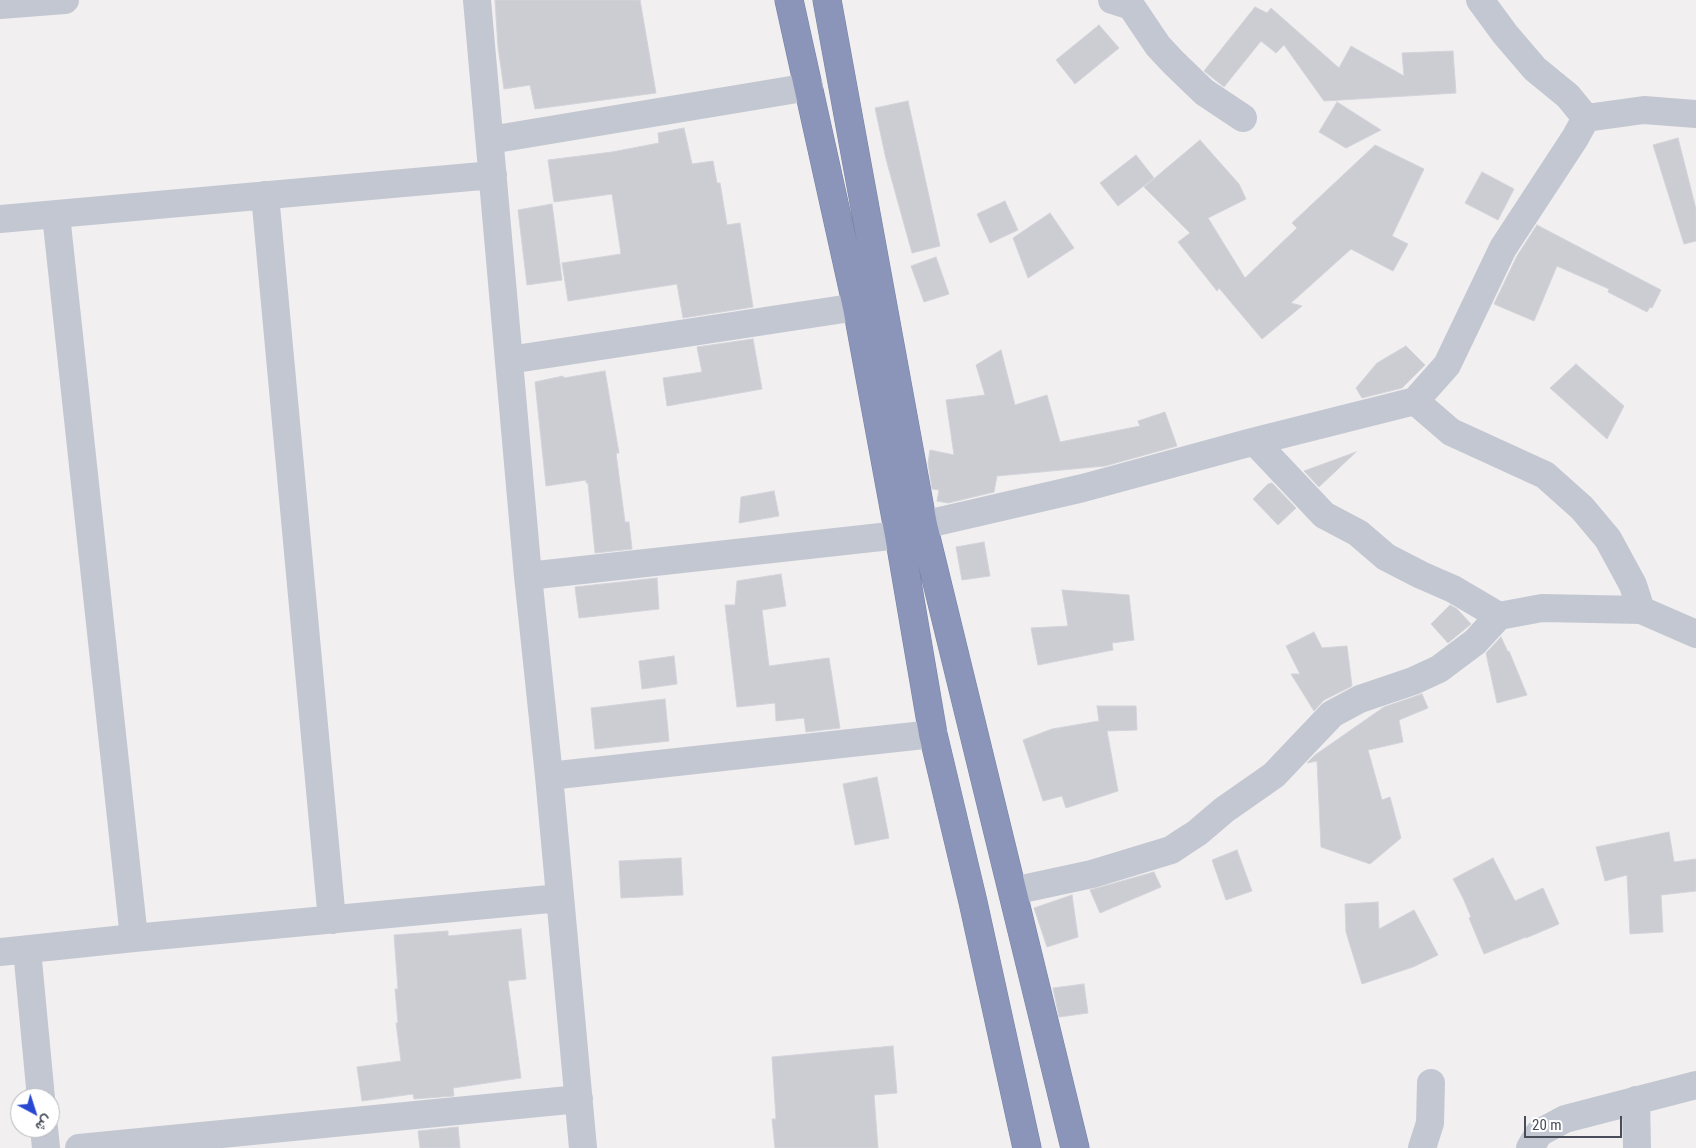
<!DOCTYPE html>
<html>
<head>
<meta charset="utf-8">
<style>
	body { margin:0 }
	#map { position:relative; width:1696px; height:1148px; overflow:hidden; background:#f1efef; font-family:"Roboto Condensed",Vazirmatn,sans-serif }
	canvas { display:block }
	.north { position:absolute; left:10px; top:1088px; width:50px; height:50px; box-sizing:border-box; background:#fff; border:1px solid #b6b8bd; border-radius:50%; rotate:140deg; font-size:14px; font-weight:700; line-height:20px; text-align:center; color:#484d5a }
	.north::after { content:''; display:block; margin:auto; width:18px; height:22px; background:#2948d1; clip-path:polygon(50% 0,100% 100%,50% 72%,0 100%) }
	.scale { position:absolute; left:1524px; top:1116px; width:98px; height:22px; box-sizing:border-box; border:2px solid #484d5a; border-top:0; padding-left:6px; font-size:15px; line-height:18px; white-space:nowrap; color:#484d5a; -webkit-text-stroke:4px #fff; paint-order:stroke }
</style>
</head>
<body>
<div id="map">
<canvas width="1696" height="1148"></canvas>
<div class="north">ش</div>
<div class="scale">20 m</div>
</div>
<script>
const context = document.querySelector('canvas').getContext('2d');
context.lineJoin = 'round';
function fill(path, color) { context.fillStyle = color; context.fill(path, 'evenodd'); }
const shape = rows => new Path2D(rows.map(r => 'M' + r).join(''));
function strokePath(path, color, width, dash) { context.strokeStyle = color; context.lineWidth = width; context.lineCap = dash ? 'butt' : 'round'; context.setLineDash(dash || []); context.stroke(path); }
const building = shape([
	[495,0,640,0,656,93,535,109,530,85,504,89,498,47,495,0],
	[1255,7,1267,13,1271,8,1339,68,1351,46,1404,76,1402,53,1453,51,1456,93,1324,101,1284,45,1276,53,1261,41,1224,87,1204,71,1255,7],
	[1099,25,1119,48,1075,84,1056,60,1099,25],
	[908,101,940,246,912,253,886,159,875,108,908,101],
	[1337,102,1381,130,1346,148,1319,132,1337,102],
	[684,128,692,164,713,161,717,183,720,183,727,225,740,223,753,307,683,318,677,284,568,301,562,263,621,254,612,194,554,202,548,160,612,152,659,143,658,133,684,128],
	[1678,138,1696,209,1696,241,1684,244,1653,145,1678,138],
	[1200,140,1239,184,1246,199,1208,218,1245,278,1297,228,1292,223,1375,145,1424,169,1392,236,1408,244,1393,271,1351,249,1291,303,1302,306,1262,339,1219,288,1217,291,1178,242,1190,233,1144,187,1200,140],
	[1136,155,1154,178,1118,206,1100,183,1136,155],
	[1482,172,1514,189,1498,220,1465,203,1482,172],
	[1005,201,1018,230,990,243,977,214,1005,201],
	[552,204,562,280,527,285,518,210,552,204],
	[1050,213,1074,248,1028,278,1013,238,1050,213],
	[1537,225,1661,290,1652,308,1650,307,1647,312,1608,292,1609,289,1557,266,1534,321,1494,304,1517,256,1537,225],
	[936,257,949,294,924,302,911,266,936,257],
	[753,339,762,389,667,406,663,378,702,372,697,347,753,339],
	[1406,346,1425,365,1402,388,1362,398,1356,388,1377,363,1406,346],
	[1001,350,1015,405,1047,395,1060,442,1140,426,1138,421,1165,412,1177,446,1105,466,997,476,994,492,948,503,937,501,939,490,932,489,928,463,930,450,954,455,946,400,985,395,976,365,1001,350],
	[1576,364,1624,406,1607,439,1550,388,1576,364],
	[605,371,619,453,616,453,625,522,629,522,632,549,595,553,588,483,586,483,586,480,546,486,535,382,563,376,564,378,605,371],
	[1356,452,1319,487,1304,471,1356,452],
	[1272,483,1296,508,1278,525,1253,499,1268,484,1272,483],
	[774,491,779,516,739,523,741,497,774,491],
	[984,542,990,576,962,580,956,547,984,542],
	[781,574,786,606,762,610,769,666,829,658,840,728,806,732,804,718,776,721,775,703,737,707,725,605,735,605,737,581,781,574],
	[657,578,659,609,579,618,575,587,657,578],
	[1062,590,1129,595,1134,640,1112,643,1113,650,1038,665,1031,628,1068,626,1062,590],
	[1450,605,1457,609,1471,624,1448,643,1431,624,1450,605],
	[1314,632,1322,648,1347,646,1352,686,1324,700,1314,711,1291,674,1300,674,1286,646,1314,632],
	[1501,637,1508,652,1509,651,1527,695,1497,703,1486,653,1501,637],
	[674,656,677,684,642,689,639,661,674,656],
	[1422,694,1428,708,1399,720,1403,742,1368,750,1382,800,1390,797,1401,838,1370,864,1321,847,1317,761,1307,763,1315,755,1384,707,1422,694],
	[665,699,669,741,595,749,591,708,665,699],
	[1097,706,1136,706,1137,730,1107,731,1118,791,1066,808,1062,796,1043,801,1023,740,1052,729,1099,721,1097,706],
	[877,777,889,838,855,845,843,784,877,777],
	[1669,832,1674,862,1696,859,1696,891,1661,895,1663,932,1630,934,1627,875,1605,881,1596,847,1669,832],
	[1237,850,1252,891,1226,900,1212,860,1237,850],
	[681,858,683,895,621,898,619,861,681,858],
	[1493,858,1515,901,1543,888,1559,924,1526,938,1526,937,1484,954,1469,918,1471,917,1463,898,1453,879,1493,858],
	[1154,872,1161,887,1100,913,1090,890,1154,872],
	[1072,895,1078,937,1047,947,1034,908,1072,895],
	[1378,902,1379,929,1414,910,1438,955,1413,967,1362,984,1346,932,1345,904,1378,902],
	[521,929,526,979,508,981,521,1078,453,1088,454,1096,414,1099,413,1094,362,1101,357,1067,401,1061,396,1023,398,1023,395,989,398,989,394,935,448,931,448,936,521,929],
	[1084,984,1088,1013,1059,1017,1053,988,1084,984],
	[893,1046,897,1093,874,1095,878,1148,775,1148,772,1119,776,1119,772,1057,893,1046],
	[458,1127,460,1148,420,1148,418,1131,458,1127]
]);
fill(building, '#cccdd3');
strokePath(building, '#d3d3da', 1);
const highway = shape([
	[789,0,857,307,899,535,933,734,973,902,1027,1148],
	[827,0,923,525,1075,1148]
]);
strokePath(highway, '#7680a5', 29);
strokePath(shape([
	[477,0,528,576,549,776,583,1148],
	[1112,0,1131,6,1158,46,1173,62,1204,92,1243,118],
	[1480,0,1505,34,1535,69,1568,96,1586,118],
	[0,5,65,0],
	[1586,118,1644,110,1696,114],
	[490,140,809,87],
	[265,195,332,920],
	[56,215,134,938],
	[0,219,493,175],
	[509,360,857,307],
	[1415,401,1451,432,1545,475,1582,508,1608,539,1633,585,1641,610,1696,634],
	[1255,442,1324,515,1358,533,1386,557,1421,575,1453,589,1499,616],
	[528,576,899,535,923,525,1083,488,1252,442,1415,401,1447,365,1503,248,1575,138,1586,118],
	[549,776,933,734],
	[1013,891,1092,874,1171,850,1183,842,1197,833,1224,810,1274,775,1332,714,1360,699,1413,681,1439,669,1475,642,1499,616,1542,608,1641,610],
	[27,950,41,1098],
	[0,952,134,938,560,898],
	[1636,1100,1637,1148],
	[44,1128,46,1148],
	[79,1148,579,1099],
	[1422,1148,1430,1123,1431,1083],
	[1530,1148,1539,1133,1565,1119,1696,1085]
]), '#c3c7d2', 28);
strokePath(highway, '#8a95b9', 28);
</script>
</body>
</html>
